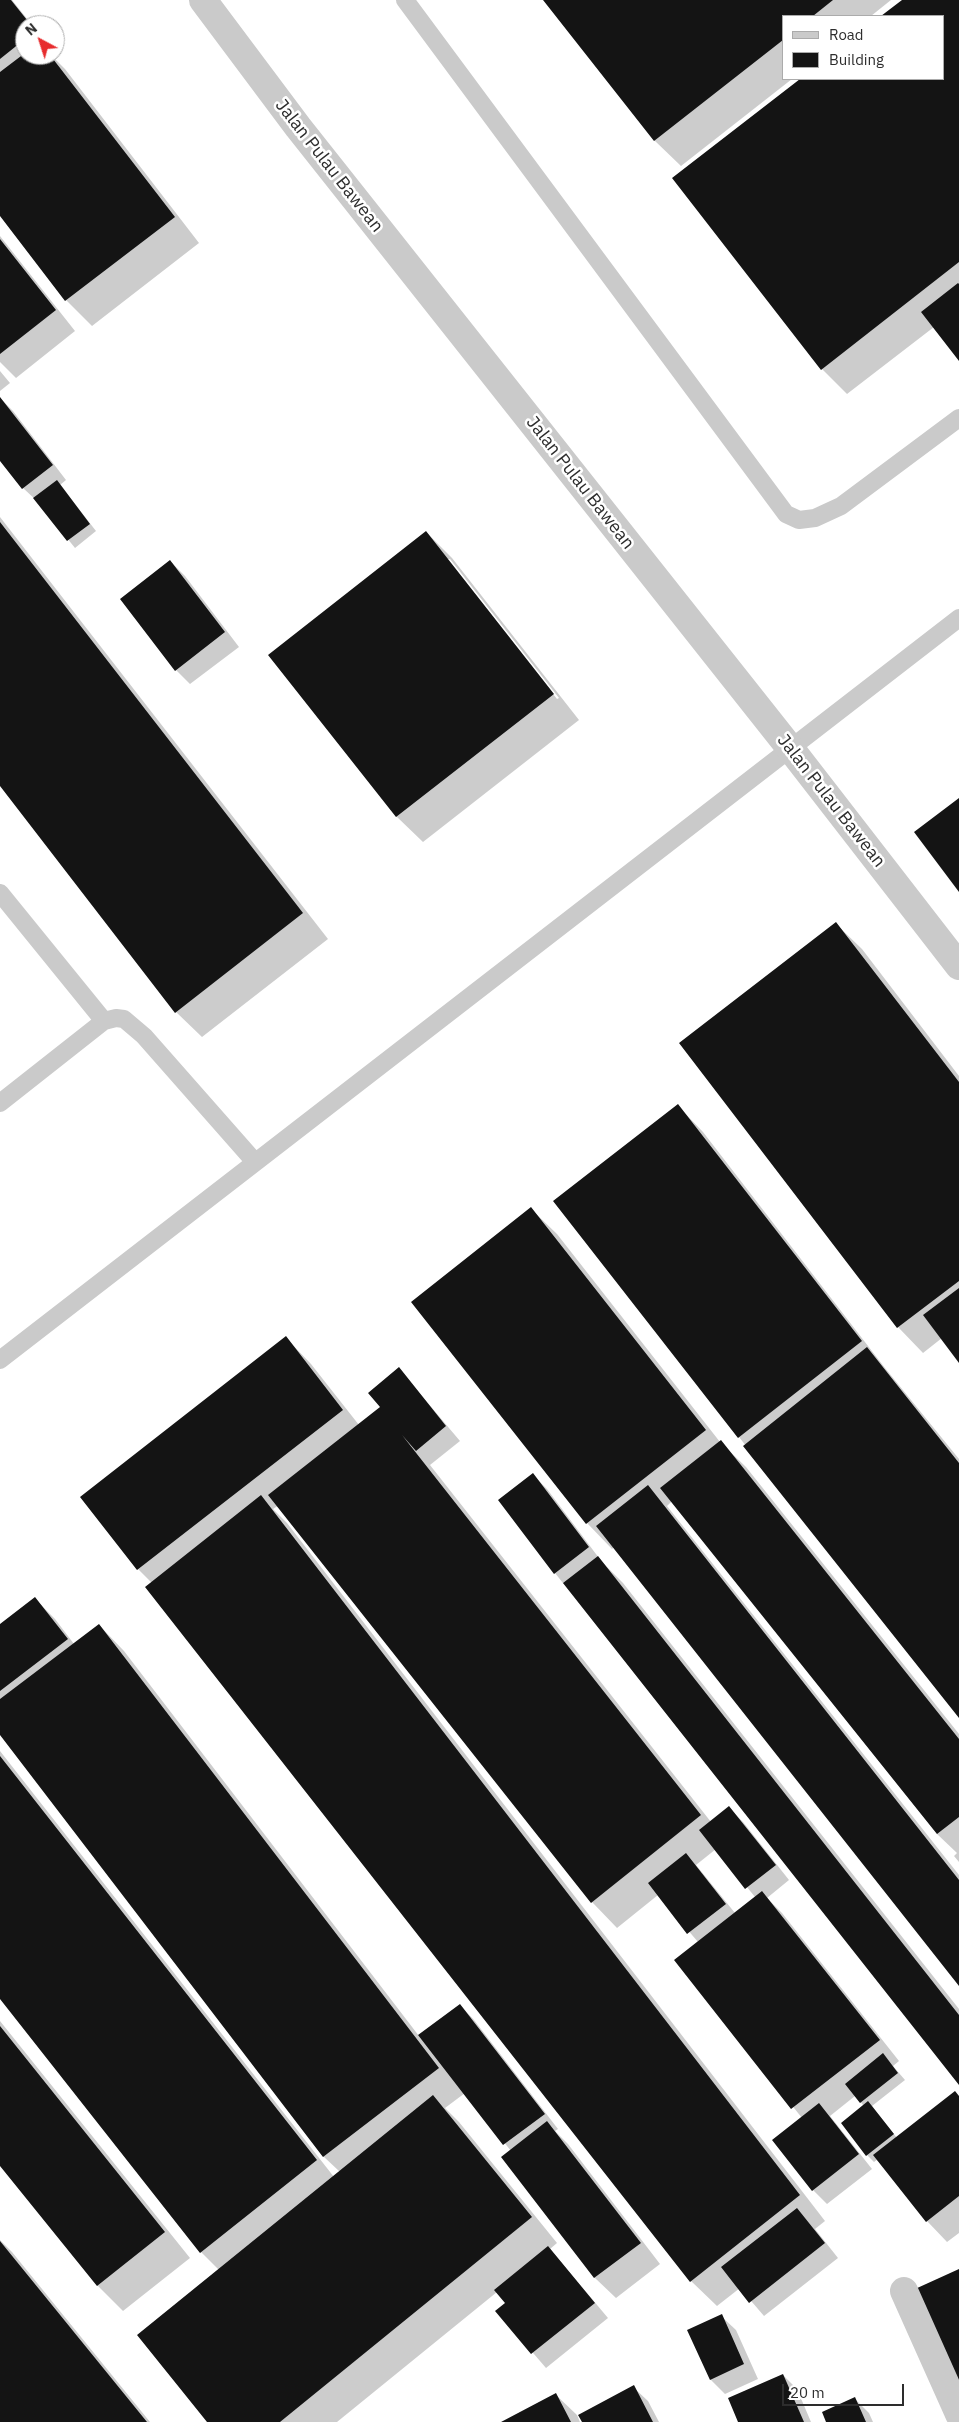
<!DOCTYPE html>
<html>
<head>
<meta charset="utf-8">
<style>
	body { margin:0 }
	#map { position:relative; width:959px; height:2422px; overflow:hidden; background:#fff; font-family:"IBM Plex Sans",sans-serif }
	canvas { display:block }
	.legend { position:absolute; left:782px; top:15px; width:162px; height:65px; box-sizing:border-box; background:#fff; border:1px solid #ababab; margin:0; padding:6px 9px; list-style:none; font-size:15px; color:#2d2d2d }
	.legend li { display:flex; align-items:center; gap:10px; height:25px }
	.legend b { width:25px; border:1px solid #ababab }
	.north { position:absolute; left:15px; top:15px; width:50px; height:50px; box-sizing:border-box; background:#fff; border:1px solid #ababab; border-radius:50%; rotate:320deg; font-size:14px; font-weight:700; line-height:20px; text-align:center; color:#2d2d2d }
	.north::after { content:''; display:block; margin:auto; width:18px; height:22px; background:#e72c2e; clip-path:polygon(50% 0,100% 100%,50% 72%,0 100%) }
	.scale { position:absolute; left:782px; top:2384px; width:122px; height:22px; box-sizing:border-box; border:2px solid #2d2d2d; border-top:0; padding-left:6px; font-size:15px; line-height:18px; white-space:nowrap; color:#2d2d2d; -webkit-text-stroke:4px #fff; paint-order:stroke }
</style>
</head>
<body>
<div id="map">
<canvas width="959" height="2422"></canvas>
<ul class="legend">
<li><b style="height:6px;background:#cacaca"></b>Road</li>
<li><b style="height:14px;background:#141414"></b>Building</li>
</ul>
<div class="north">N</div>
<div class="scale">20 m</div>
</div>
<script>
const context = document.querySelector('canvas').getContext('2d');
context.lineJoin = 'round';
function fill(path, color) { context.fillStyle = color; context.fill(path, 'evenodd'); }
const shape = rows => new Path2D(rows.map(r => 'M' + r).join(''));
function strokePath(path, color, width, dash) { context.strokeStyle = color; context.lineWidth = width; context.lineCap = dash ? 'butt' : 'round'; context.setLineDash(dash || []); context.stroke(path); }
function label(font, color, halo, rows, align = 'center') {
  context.font = font + ' "IBM Plex Sans",sans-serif'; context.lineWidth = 5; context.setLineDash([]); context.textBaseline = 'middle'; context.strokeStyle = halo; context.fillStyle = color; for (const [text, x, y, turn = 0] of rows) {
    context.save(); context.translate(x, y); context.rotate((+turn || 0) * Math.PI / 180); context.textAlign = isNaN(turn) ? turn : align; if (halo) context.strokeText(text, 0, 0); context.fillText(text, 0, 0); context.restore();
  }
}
fill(shape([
	[0,0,12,0,32,25,25,25,25,55,51,55,65,69,199,243,92,326,66,300,0,214],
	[544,0,891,0,871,16,783,16,783,79,792,79,681,166,655,141],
	[904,0,959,0,959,359,934,327,847,394,822,369,674,179,802,79,943,79,943,16,883,16],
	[0,236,75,331,16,378,0,362],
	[0,371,10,383,0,391],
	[0,398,13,411,66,480,60,485,96,531,75,548,38,502,23,488,0,459],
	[0,517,328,939,202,1037,176,1012,0,784],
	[426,532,452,558,579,720,423,842,397,817,270,655],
	[447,559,450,559,559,698,557,699],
	[170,561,185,576,239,647,190,684,176,670],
	[836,924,862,949,959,1076,959,1361,942,1338,923,1353,898,1327],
	[678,1106,703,1132,885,1368,959,1459,959,1716,739,1437],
	[531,1209,557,1234,720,1442,746,1467,959,1734,959,1862,954,1856,957,1853,937,1834,672,1501,667,1506,959,1875,959,1984,614,1547,612,1549,587,1523],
	[286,1338,311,1364,359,1425,381,1407,399,1369,460,1441,430,1465,711,1822,729,1808,743,1822,789,1880,767,1898,782,1913,899,2061,893,2066,905,2080,872,2106,897,2138,959,2096,959,2233,947,2242,927,2221,878,2159,874,2162,867,2155,864,2106,855,2096,830,2116,872,2169,827,2204,813,2190,802,2118,676,1960,698,1942,658,1895,617,1928,592,1902,279,1505,273,1509,287,1523,825,2221,815,2229,838,2258,764,2316,740,2288,717,2306,691,2281,152,1583,138,1569,82,1497],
	[716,1849,755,1897,735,1913,696,1865],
	[533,1475,547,1489,602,1562,623,1583,959,2009,959,2083,555,1573],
	[35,1599,55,1619,74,1644,99,1625,124,1651,419,2036,460,2005,474,2020,558,2129,555,2131,568,2144,660,2264,616,2298,595,2278,503,2157,511,2151,465,2093,445,2108,459,2122,557,2243,550,2249,608,2318,546,2368,497,2311,507,2304,497,2292,337,2422,209,2422,219,2270,201,2252,0,1997,0,1751,334,2177,340,2172,323,2156,0,1733,0,1625],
	[0,2021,190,2258,123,2311,98,2286,0,2164],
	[0,2240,12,2252,150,2422,0,2422],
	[721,2316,736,2330,758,2379,725,2394,711,2380,689,2331],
	[783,2375,797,2389,811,2422,740,2422],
	[633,2387,648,2401,659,2422,583,2422],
	[556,2395,577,2415,580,2422,504,2422],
	[855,2399,869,2413,873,2422,827,2422]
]), '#0003');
fill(shape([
	[0,0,11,0,31,25,25,25,25,39,0,59],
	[543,0,833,0,813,16,783,16,783,40,654,141],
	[902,0,959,0,959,262,821,370,672,178,800,79,943,79,943,16,881,16],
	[25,53,25,55,50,55,175,217,65,301,0,216,0,72],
	[0,239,56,310,0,354],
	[958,283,959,284,959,361,921,312],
	[0,397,53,465,22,489,0,461],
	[57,480,90,524,67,541,33,498],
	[0,522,303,913,175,1013,0,786],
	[426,531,554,694,396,817,268,655],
	[170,560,225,632,175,671,120,599],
	[959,798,959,892,914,832],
	[836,922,959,1082,959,1281,897,1328,679,1043],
	[678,1104,862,1341,738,1438,553,1201],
	[531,1207,706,1430,586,1524,411,1302],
	[959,1288,959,1363,923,1315],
	[286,1336,343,1410,137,1570,80,1497],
	[867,1347,959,1463,959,1718,743,1446],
	[399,1367,446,1426,416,1451,402,1435,701,1815,591,1903,268,1495,380,1407,368,1393],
	[721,1440,959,1739,959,1817,937,1834,660,1488],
	[533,1473,589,1547,554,1574,498,1500],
	[648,1485,959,1880,959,1986,596,1526],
	[261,1495,800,2195,690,2282,145,1587],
	[598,1556,959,2015,959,2085,563,1583],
	[35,1597,68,1639,0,1691,0,1624],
	[99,1624,439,2068,323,2157,0,1735,0,1699],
	[0,1756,317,2160,200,2253,0,1999],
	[729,1806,776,1865,745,1889,699,1830],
	[686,1853,726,1904,687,1934,648,1883],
	[762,1891,880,2040,791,2109,674,1960],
	[460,2004,545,2114,503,2145,418,2035],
	[0,2026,165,2232,97,2286,0,2166],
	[883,2053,898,2073,860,2103,845,2084],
	[955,2091,959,2096,959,2196,926,2222,873,2155],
	[433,2095,532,2217,280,2422,207,2422,137,2335],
	[868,2101,894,2134,866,2156,841,2123],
	[819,2103,859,2154,812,2191,772,2140],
	[547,2121,641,2243,594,2278,501,2157],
	[797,2208,825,2243,749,2303,721,2267],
	[0,2241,147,2422,0,2422],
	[548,2246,595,2303,531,2354,495,2311,505,2303,494,2290],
	[959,2269,959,2387,915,2289],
	[722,2314,744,2364,710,2380,687,2330],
	[783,2374,804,2422,738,2422,728,2398],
	[634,2385,653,2422,582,2422,578,2415],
	[556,2393,571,2422,501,2422],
	[855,2397,866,2422,826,2422,822,2412]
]), '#141414');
strokePath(shape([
	[405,0,786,514,799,520,815,518,841,506,959,418],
	[0,893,104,1021],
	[0,1103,104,1021,116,1018,124,1019,144,1036,255,1162],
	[0,1360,959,618]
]), '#cacaca', 18);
strokePath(shape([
	[203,0,298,127,790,748,959,966],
	[904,2291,959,2414]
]), '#cacaca', 28);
label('18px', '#2d2d2d', '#fff', [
	["Jalan Pulau Bawean",329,166,52],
	["Jalan Pulau Bawean",580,483,52],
	["Jalan Pulau Bawean",831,801,52]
]);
</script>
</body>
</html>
